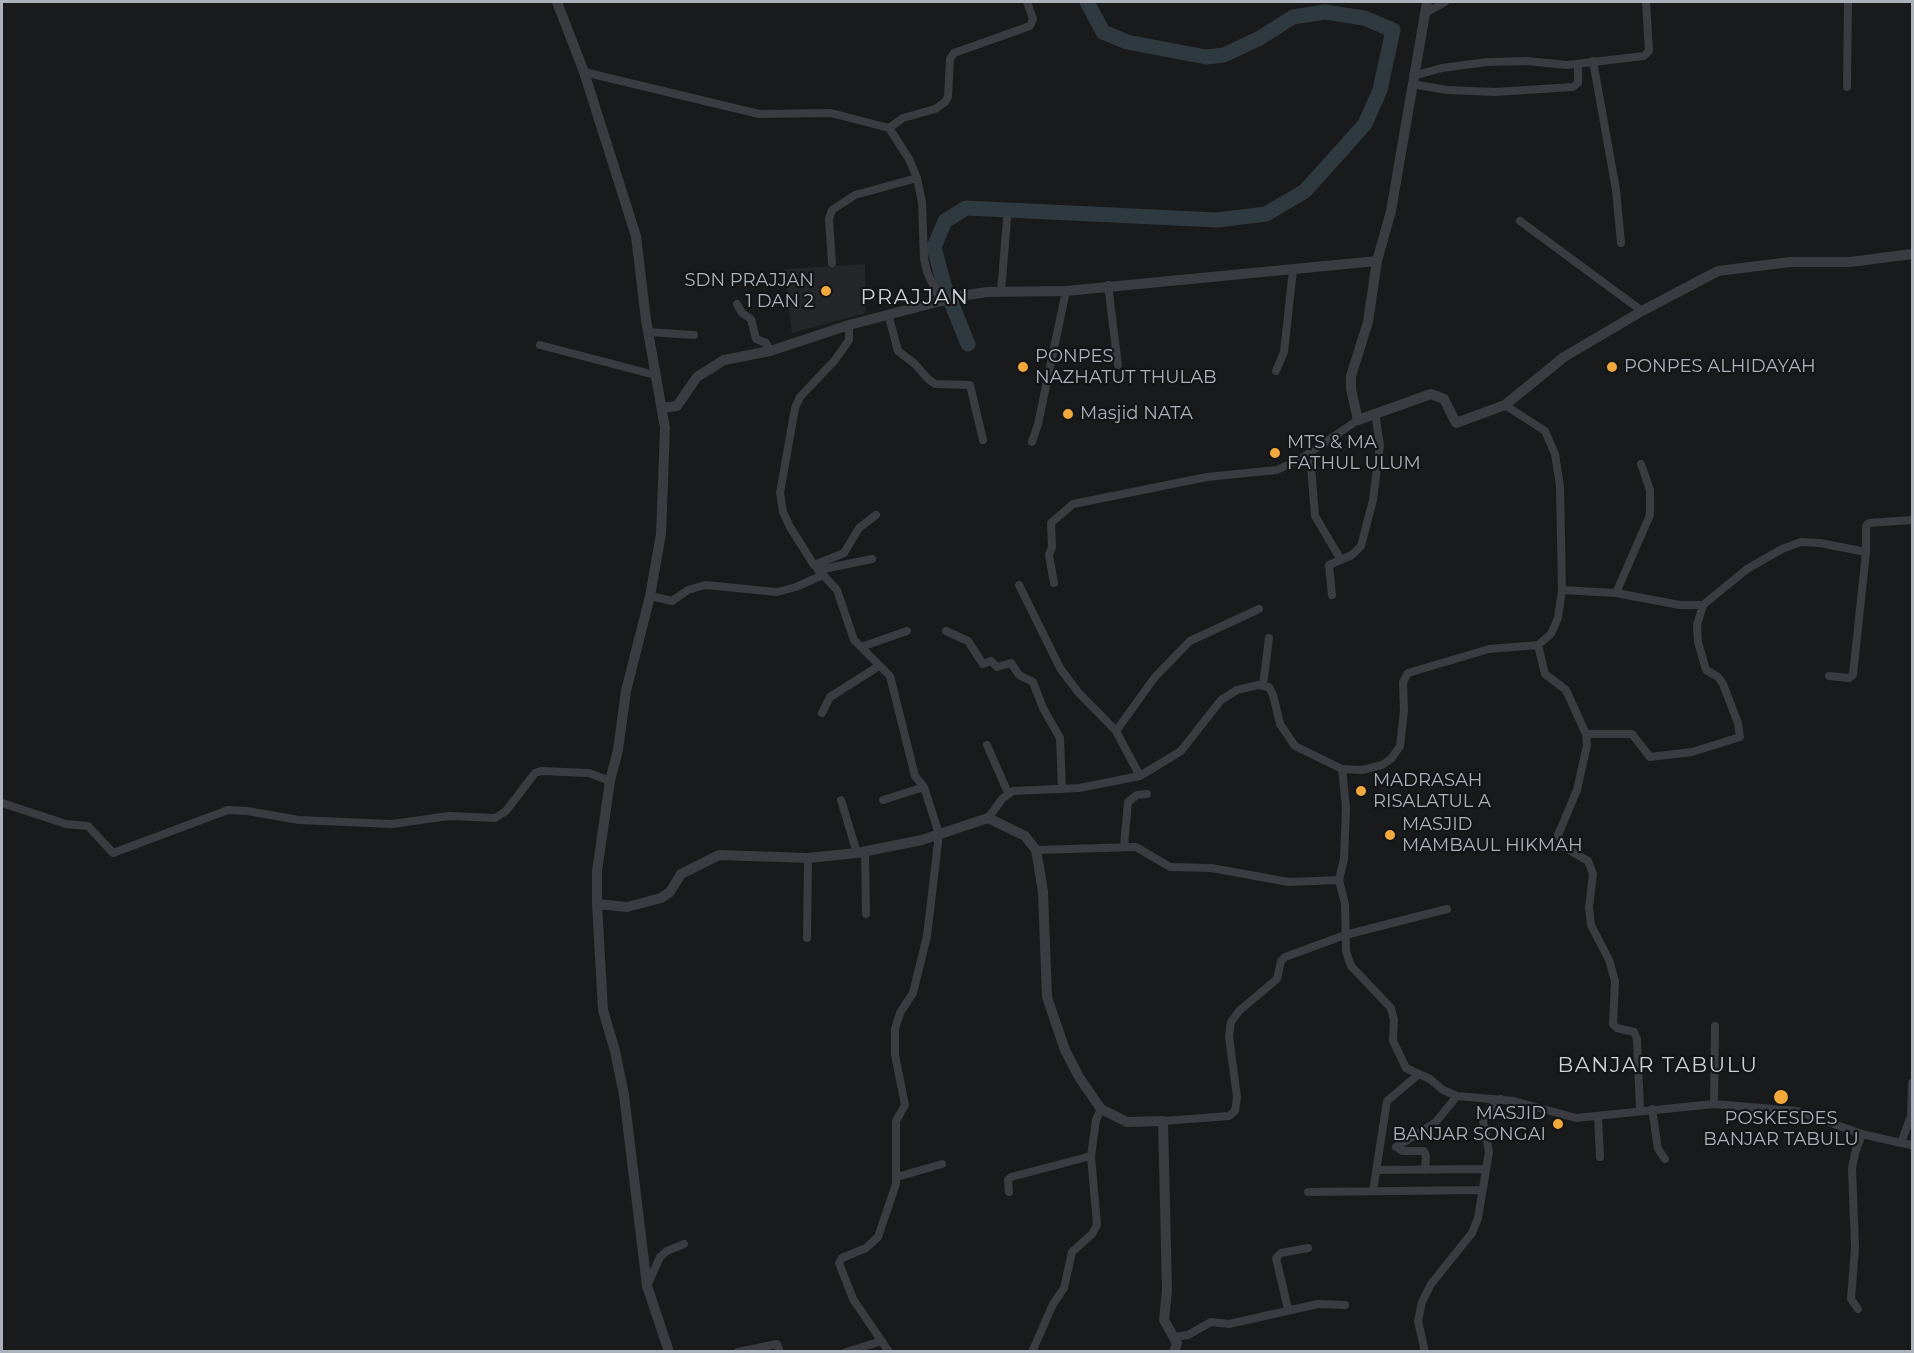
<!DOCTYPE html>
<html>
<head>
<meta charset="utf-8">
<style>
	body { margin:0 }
	#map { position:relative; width:1914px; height:1353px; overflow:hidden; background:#191a1c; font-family:Montserrat,sans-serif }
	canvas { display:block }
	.frame { position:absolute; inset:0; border:3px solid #acb2bb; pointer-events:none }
</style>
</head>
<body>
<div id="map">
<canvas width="1914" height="1353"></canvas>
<div class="frame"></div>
</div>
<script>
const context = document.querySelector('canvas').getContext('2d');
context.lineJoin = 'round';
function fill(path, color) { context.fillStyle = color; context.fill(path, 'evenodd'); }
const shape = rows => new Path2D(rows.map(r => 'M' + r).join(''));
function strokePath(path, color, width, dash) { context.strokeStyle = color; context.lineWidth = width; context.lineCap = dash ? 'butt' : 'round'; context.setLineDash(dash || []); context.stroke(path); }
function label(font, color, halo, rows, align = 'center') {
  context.font = font + ' Montserrat,sans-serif'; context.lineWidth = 4.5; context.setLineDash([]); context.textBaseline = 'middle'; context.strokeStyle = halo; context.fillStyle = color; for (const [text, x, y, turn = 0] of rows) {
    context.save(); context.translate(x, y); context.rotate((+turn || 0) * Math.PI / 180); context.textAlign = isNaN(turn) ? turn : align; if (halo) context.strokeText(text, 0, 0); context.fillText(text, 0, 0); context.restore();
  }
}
fill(shape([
	[865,264,866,313,792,333,784,269]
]), '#252629');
strokePath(shape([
	[968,344,944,285,934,247,945,221,966,208,1217,220,1266,214,1305,191,1365,124,1380,90,1393,30,1364,18,1325,12,1293,17,1260,38,1224,55,1206,57,1127,42,1103,32,1087,2]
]), '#2f3a40', 15);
strokePath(shape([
	[1425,13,1445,2],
	[1593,61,1616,190,1621,243],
	[584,72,759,114,831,113,889,128,909,159,917,178,922,202,924,259,927,272,941,302],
	[1413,76,1442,68,1487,62,1527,61,1567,65,1644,56,1649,51,1646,2],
	[1412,84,1447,90,1495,92,1573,87,1578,83,1578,64],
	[1847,87,1848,2],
	[889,128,903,118,935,109,945,102,948,97,950,59,954,53,1030,26,1033,19,1027,2],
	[1520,221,1642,311],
	[832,263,829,219,832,210,855,195,917,178],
	[1108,285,1118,365],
	[1001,292,1007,219],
	[737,304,742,313,751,319,756,339,766,343,770,351],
	[889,317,898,351,915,364,928,379,935,384,970,385,983,440],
	[849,325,849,340,835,360,800,397,795,408,780,493,783,512,790,527,814,565,837,590,854,640,890,676,915,776,924,787,939,834,927,936,913,993,900,1013,895,1029,895,1055,905,1105,896,1121,896,1184,878,1237,866,1248,842,1258,839,1263,853,1299,889,1352],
	[648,332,694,335],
	[540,345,655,375],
	[1276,371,1284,352,1293,270],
	[1505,405,1545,431,1555,454,1560,486,1562,590,1558,618,1551,634,1538,645,1545,674,1566,690,1586,734,1632,734,1650,757,1692,752,1740,737,1738,723,1723,684,1718,677,1706,670,1698,642,1697,625,1703,605],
	[1032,442,1038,424,1066,291],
	[1310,453,1315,516,1341,560],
	[814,565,844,553,859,528,876,515],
	[818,570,872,559],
	[1054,583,1049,555,1052,547,1051,523,1073,504,1207,477,1277,470,1302,458,1358,420],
	[1019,585,1060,668,1078,692,1116,731,1140,776],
	[1562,590,1616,593,1680,605,1703,605,1747,569,1782,549,1801,542,1820,543,1866,552,1866,526,1869,523,1912,520],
	[1616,593,1650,515,1650,490,1641,464],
	[1332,595,1329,565,1352,555,1361,546,1373,500,1380,445,1375,413],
	[650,596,672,601,688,590,705,585,777,592,796,587,823,575],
	[946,631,968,641,983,664,991,661,997,667,1011,663,1019,675,1033,682,1043,708,1060,738,1062,789],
	[861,647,907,631],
	[1829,676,1849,678,1853,675,1866,552],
	[1263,685,1269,638],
	[822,713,830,697,879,666],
	[1116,731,1155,677,1190,641,1259,609],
	[1586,734,1587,745,1577,790,1558,835,1564,847,1588,861,1593,874,1589,907,1591,925,1609,960,1615,981,1613,1024,1617,1028,1634,1032,1637,1039,1640,1110],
	[987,745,1008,793],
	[1342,769,1346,807,1344,859,1339,880,1345,904,1346,951,1351,966,1391,1008,1394,1020,1393,1041,1406,1068,1430,1079,1443,1090,1457,1096,1514,1101,1576,1118,1714,1104,1715,1026],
	[841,800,857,853],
	[883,800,924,787],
	[2,803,66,824,88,826,113,853,228,810,247,811,299,820,392,824,449,816,495,818,506,811,535,773,541,771,589,773,610,781],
	[988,818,1003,798,1013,791,1079,788,1140,776,1181,751,1221,700,1237,690,1258,685,1269,687,1273,695,1280,724,1295,746,1342,769,1362,770,1382,765,1391,759,1400,746,1404,711,1403,682,1408,673,1489,649,1538,645],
	[1124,846,1128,802,1137,795,1147,794],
	[1036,850,1136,847,1170,867,1211,868,1289,882,1339,880],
	[865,851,866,914],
	[807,938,808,858],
	[1714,1104,1797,1111,1862,1134],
	[1652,1109,1658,1149,1665,1159],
	[1598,1117,1600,1157],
	[1163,1121,1229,1116,1235,1111,1237,1097,1229,1037,1231,1022,1239,1011,1277,979,1281,961,1285,957,1345,935,1447,909],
	[1901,1143,1912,1145],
	[1376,1170,1486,1169],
	[1425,1170,1426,1156,1424,1151,1402,1151,1396,1147,1435,1123,1457,1096],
	[897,1177,942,1164],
	[1373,1191,1387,1101,1419,1074],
	[1009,1192,1008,1180,1011,1177,1091,1156],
	[1308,1192,1482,1190],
	[647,1286,660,1257,667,1251,684,1244],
	[1288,1309,1276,1258,1281,1253,1308,1248],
	[1858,1309,1851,1299,1855,1248,1852,1168,1855,1153,1862,1134,1901,1143,1911,1116,1912,1083],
	[1174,1337,1188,1335,1211,1322,1229,1324,1318,1304,1345,1305],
	[738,1352,777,1344,780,1352],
	[846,1352,882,1341],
	[1032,1352,1053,1304,1064,1288,1072,1252,1092,1234,1097,1225,1091,1156,1096,1120,1101,1109],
	[1425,1352,1418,1321,1422,1302,1431,1284,1472,1233,1478,1218,1489,1152,1483,1121,1491,1107,1501,1099]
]), '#3a3c41', 8);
strokePath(shape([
	[557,2,584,72,636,236,646,320,665,428,661,534,650,596,626,691,618,750,610,781,597,871,597,904,603,1010,615,1051,624,1095,647,1286,669,1352],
	[1377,261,1368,322,1351,376,1351,389,1358,420,1431,394,1444,399,1456,423,1505,405,1564,357,1642,311,1718,271,1790,262,1850,262,1912,254],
	[662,408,677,406,697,377,724,360,770,351,849,325,960,296,987,292,1066,291,1377,261,1391,211,1427,2],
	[597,904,627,907,661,898,670,892,681,874,719,855,808,858,857,853,922,840,988,818,1025,836,1036,850,1038,861,1043,892,1047,997,1065,1050,1079,1077,1101,1109,1127,1122,1163,1121,1167,1290,1164,1320,1177,1343,1174,1352]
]), '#3a3c41', 10);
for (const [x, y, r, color] of [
	[826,291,6,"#f2a83b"],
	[1023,367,6,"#f2a83b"],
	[1612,367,6,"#f2a83b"],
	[1068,414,6,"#f2a83b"],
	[1275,453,6,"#f2a83b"],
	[1361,791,6,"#f2a83b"],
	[1390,835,6,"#f2a83b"],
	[1781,1097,8,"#f2a83b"],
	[1558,1124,6,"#f2a83b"]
]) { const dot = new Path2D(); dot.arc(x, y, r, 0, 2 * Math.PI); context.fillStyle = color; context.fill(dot); strokePath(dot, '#141517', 2); }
label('18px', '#acb2bb', '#141517', [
	["SDN PRAJJAN",814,281,"right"],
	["1 DAN 2",814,302,"right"],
	["PONPES",1035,357],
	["NAZHATUT THULAB",1035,378],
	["PONPES ALHIDAYAH",1624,367],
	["Masjid NATA",1080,414],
	["MTS & MA",1287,443],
	["FATHUL ULUM",1287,464],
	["MADRASAH",1373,781],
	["RISALATUL A",1373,802],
	["MASJID",1402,825],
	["MAMBAUL HIKMAH",1402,846],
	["MASJID",1546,1114,"right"],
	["BANJAR SONGAI",1546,1135,"right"],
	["POSKESDES",1781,1119,"center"],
	["BANJAR TABULU",1781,1140,"center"]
], 'left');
context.letterSpacing = '1.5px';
label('21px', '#cdd0d7', '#141517', [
	["PRAJJAN",915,298],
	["BANJAR TABULU",1658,1066]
]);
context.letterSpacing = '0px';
</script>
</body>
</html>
